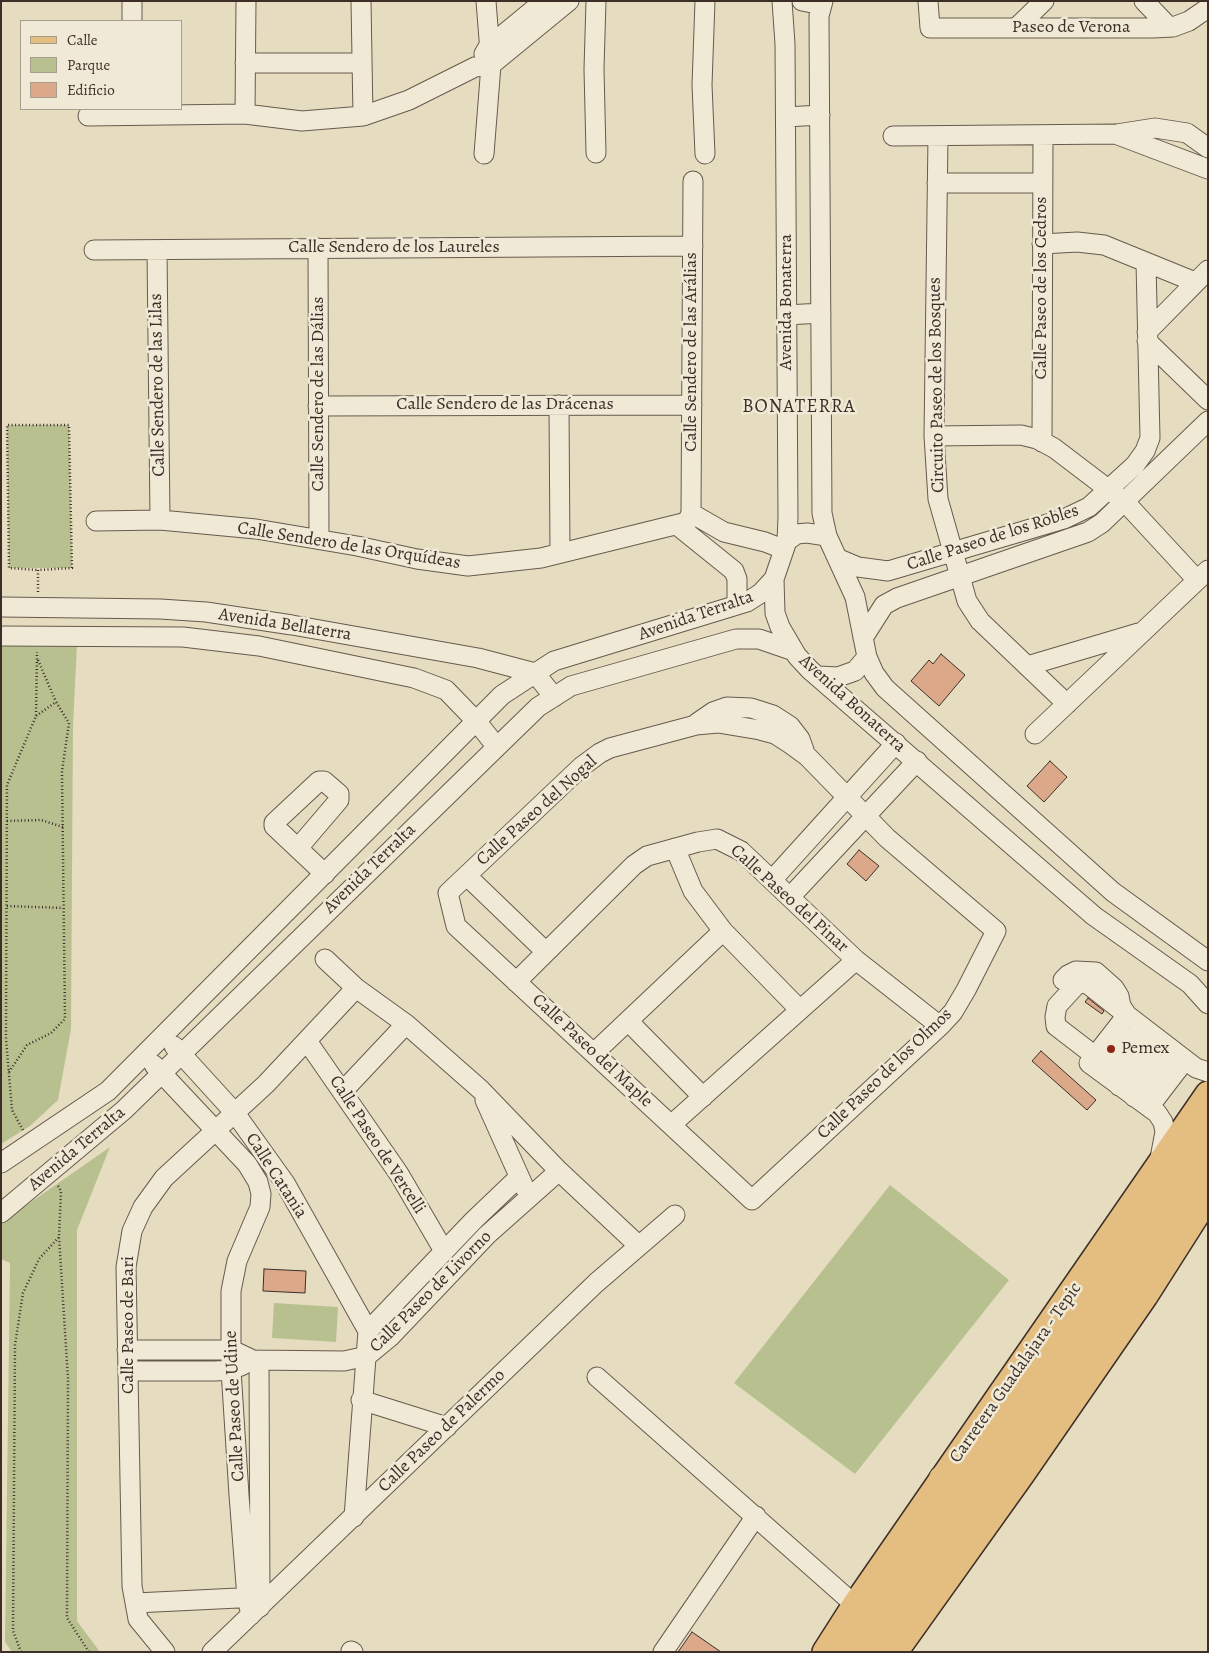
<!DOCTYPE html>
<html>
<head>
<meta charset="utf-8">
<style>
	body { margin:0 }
	#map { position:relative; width:1209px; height:1653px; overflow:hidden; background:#e6ddc0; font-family:Alegreya,serif }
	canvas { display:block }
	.frame { position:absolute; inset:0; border:2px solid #3d2e28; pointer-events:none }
	.legend { position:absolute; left:20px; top:20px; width:162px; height:90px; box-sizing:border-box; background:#efe9d6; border:1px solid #a89e90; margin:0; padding:6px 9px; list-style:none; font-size:15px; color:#3d2e28 }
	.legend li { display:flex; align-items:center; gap:10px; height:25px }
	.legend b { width:25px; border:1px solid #a89e90 }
</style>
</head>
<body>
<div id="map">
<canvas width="1209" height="1653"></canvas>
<div class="frame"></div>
<ul class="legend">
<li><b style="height:6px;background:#e3be80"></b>Calle</li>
<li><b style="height:14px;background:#b9c090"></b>Parque</li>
<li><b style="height:14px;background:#dba98a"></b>Edificio</li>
</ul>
</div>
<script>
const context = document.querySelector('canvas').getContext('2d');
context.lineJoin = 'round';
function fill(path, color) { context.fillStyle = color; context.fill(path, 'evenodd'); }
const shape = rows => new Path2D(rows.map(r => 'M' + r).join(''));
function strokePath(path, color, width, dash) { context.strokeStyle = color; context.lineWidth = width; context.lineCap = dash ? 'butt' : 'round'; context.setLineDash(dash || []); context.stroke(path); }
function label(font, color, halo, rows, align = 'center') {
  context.font = font + ' Alegreya,serif'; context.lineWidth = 5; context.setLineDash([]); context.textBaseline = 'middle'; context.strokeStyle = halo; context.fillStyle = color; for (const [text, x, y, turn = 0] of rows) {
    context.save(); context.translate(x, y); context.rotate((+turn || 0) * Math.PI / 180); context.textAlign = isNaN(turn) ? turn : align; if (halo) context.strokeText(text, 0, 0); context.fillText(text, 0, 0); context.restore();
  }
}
fill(shape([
	[7,425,69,425,72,568,9,568],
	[1,645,77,645,73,725,71,1029,58,1100,30,1126,1,1144],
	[110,1147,77,1230,77,1621,100,1652,12,1652,5,1642,10,1263,1,1259,1,1223],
	[890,1185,1009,1280,855,1474,734,1383],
	[274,1303,338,1307,336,1342,272,1338]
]), '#b9c090');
const building = shape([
	[941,654,965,675,939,706,911,681,929,660,933,664,941,654],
	[1050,761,1067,777,1044,802,1027,786,1050,761],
	[859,850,879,866,866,881,847,864,859,850],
	[1088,998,1104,1011,1102,1014,1085,1002,1088,998],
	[1041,1051,1096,1100,1087,1110,1032,1061,1041,1051],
	[264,1269,306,1271,305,1293,263,1291,264,1269],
	[692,1632,721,1652,678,1652,692,1632]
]);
fill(building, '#dba98a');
strokePath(building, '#3d2e28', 1);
const minor = shape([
	[361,1,363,116],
	[596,1,594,69,596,153],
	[782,1,785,44,788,517,787,541,774,579,775,613,780,627,797,656,810,670,1094,916,1190,984,1208,1004],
	[802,1,822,5],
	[823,1,819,16,822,513,827,536,855,597,867,657,874,673,885,688,1113,892,1208,961],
	[928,1,930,28,1153,28,1173,27,1189,21,1208,8],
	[1144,1,1169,27],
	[132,21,132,1],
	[1016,28,1044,1],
	[484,54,488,47,544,1],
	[245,63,362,63],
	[245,114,246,1],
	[88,116,245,114,302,121,363,116,409,100,475,67,491,65,569,1],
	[786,117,820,115],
	[1118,135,1208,169],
	[893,136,1117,134,1155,128,1187,133,1208,148],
	[938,136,934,436,938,499,967,601,980,621,1067,704],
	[484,154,491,65,486,1],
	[705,154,702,85,705,1],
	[937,183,1042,183],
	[1042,244,1077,242,1104,245,1195,282],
	[318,248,319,539],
	[94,250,693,246],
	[157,250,160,520],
	[787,315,821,313],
	[1147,332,1208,270],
	[1147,341,1208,400],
	[559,405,560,553],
	[318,406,692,405],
	[934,436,1021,435,1037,439,1054,448,1125,502,1197,580],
	[1042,442,1043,135],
	[691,513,724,532,765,542,783,549],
	[96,521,160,520,256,529,357,546,417,559,468,566,541,558,687,522,691,513,693,181],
	[677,525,734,571,737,579,737,604],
	[787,541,797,534,807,533,827,536],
	[839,559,858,567,888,571,1064,519,1089,507,1135,465,1145,451,1150,438,1146,262],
	[1,607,160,609,206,612,292,625,478,658,535,673,554,697],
	[1,636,183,637,259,646,414,678,446,690,477,722,496,746],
	[863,638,884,605,897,598,1088,532,1102,523,1208,421],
	[1027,666,1138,633],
	[819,676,838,677,855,671,867,657],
	[697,723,713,712,727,707,751,708,773,715,790,726,800,739,804,750],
	[718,723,760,730,775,734,792,745,807,756,887,838,996,931,966,990,953,1012,940,1026,752,1200,456,926,448,893,581,767,600,753,610,748,696,725,718,723],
	[1035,734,1208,570],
	[298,848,339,800,339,794,324,781,319,781,274,823,274,826,325,874],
	[675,848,693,891,723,931,800,1010],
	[467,876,546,952],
	[772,880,896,743],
	[790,897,917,761],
	[325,959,356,988,406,1024,481,1090,559,1171,638,1245],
	[1063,980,1068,975,1076,971,1096,972,1114,988,1119,996,1121,1006,1127,1015,1196,1068,1208,1072],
	[516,982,634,865,647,856,698,842,717,839,741,851,856,960,940,1026],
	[628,1021,703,1097],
	[1142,1027,1104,1074,1095,1056,1056,1026,1055,1017,1057,1006,1079,982,1089,985,1127,1015,1095,1056,1089,1063,1157,1113,1163,1122,1165,1132,1160,1158],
	[307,1041,399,1174,444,1251],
	[174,1046,235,1113,285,1183,368,1331,354,1517],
	[594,1053,723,931],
	[154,1065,247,1164,258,1182,261,1194,260,1207,237,1261,231,1291,231,1370,239,1495,247,1598,251,1615],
	[1119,1086,1157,1038],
	[342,1092,406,1024],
	[1134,1097,1171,1049],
	[485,1100,524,1187],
	[1149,1107,1185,1060],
	[671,1125,856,960],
	[1,1163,108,1091,502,695,554,661,747,602,761,593,774,579],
	[1,1213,124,1110,538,707,571,686,736,639,759,639,794,651],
	[368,1331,474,1220,518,1178],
	[127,1350,232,1350,253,1360,344,1361,367,1356,390,1337,487,1235,559,1171],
	[259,1360,260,1607],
	[128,1371,215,1371,231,1370,243,1365],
	[597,1377,855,1605],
	[361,1400,447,1427],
	[135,1603,259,1597],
	[351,1651,353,1652],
	[165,1652,138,1619,132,1586,126,1267,132,1231,143,1207,164,1178,266,1084,356,988],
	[212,1652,596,1283,675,1215],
	[663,1652,756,1516]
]);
const major = shape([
	[825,1652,855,1605,1208,1094],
	[895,1652,1022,1474,1145,1296,1208,1197]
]);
const highway = shape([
	[943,1479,974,1452],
	[849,1652,1208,1128],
	[876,1652,1208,1164]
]);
strokePath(minor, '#675a4e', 21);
strokePath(major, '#3d2e28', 28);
strokePath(highway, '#3d2e28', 30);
strokePath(shape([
	[38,592,38,570,72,568,69,425,7,425,9,568,38,570],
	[38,660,56,702],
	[7,821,41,820,63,827],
	[7,906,63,908],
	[9,1072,27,1045,51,1033,65,1019,62,771,69,723,56,702,36,716],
	[23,1130,12,1110,6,1039,7,785,36,716,37,652],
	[58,1186,61,1191,59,1237,68,1379,67,1618,89,1652],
	[21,1652,13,1631,15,1345,23,1293,39,1259,59,1237]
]), '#3d2e28', 2.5, [1, 2.5]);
strokePath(minor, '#efe9d6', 19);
strokePath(major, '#e3be80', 25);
strokePath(highway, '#e3be80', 28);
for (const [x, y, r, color] of [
	[1111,1049,5,"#8f2418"]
]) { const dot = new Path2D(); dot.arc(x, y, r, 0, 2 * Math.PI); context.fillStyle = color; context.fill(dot); strokePath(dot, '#efe9d6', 2); }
label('18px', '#3d2e28', '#efe9d6', [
	["Paseo de Verona",1071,28],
	["Calle Sendero de los Laureles",394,248],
	["Calle Paseo de los Cedros",1042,288,-90],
	["Avenida Bonaterra",787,302,-90],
	["Calle Sendero de las Arálias",692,352,-90],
	["Calle Sendero de las Lilas",158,385,-91],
	["Circuito Paseo de los Bosques",937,385,-91],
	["Calle Sendero de las Dálias",319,394,-90],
	["Calle Sendero de las Drácenas",505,405],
	["Calle Paseo de los Robles",993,538,-18],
	["Calle Sendero de las Orquídeas",349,546,9],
	["Avenida Terralta",696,616,-19],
	["Avenida Bellaterra",285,625,9],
	["Avenida Bonaterra",852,704,42],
	["Calle Paseo del Nogal",537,811,-42],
	["Avenida Terralta",370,869,-44],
	["Calle Paseo del Pinar",789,899,42],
	["Calle Paseo del Maple",592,1051,43],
	["Calle Paseo de los Olmos",885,1074,-44],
	["Calle Paseo de Vercelli",377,1145,57],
	["Avenida Terralta",77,1149,-40],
	["Calle Catania",276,1176,57],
	["Calle Paseo de Livorno",431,1292,-45],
	["Calle Paseo de Bari",129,1325,-90],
	["Carretera Guadalajara - Tepic",1016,1373,-55],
	["Calle Paseo de Udine",235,1406,-93],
	["Calle Paseo de Palermo",442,1431,-44]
]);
label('18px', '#3d2e28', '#efe9d6', [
	["Pemex",1121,1049]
], 'left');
context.letterSpacing = '1px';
label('19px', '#3d2e28', '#efe9d6', [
	["BONATERRA",799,407]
]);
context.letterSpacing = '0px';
</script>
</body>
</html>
